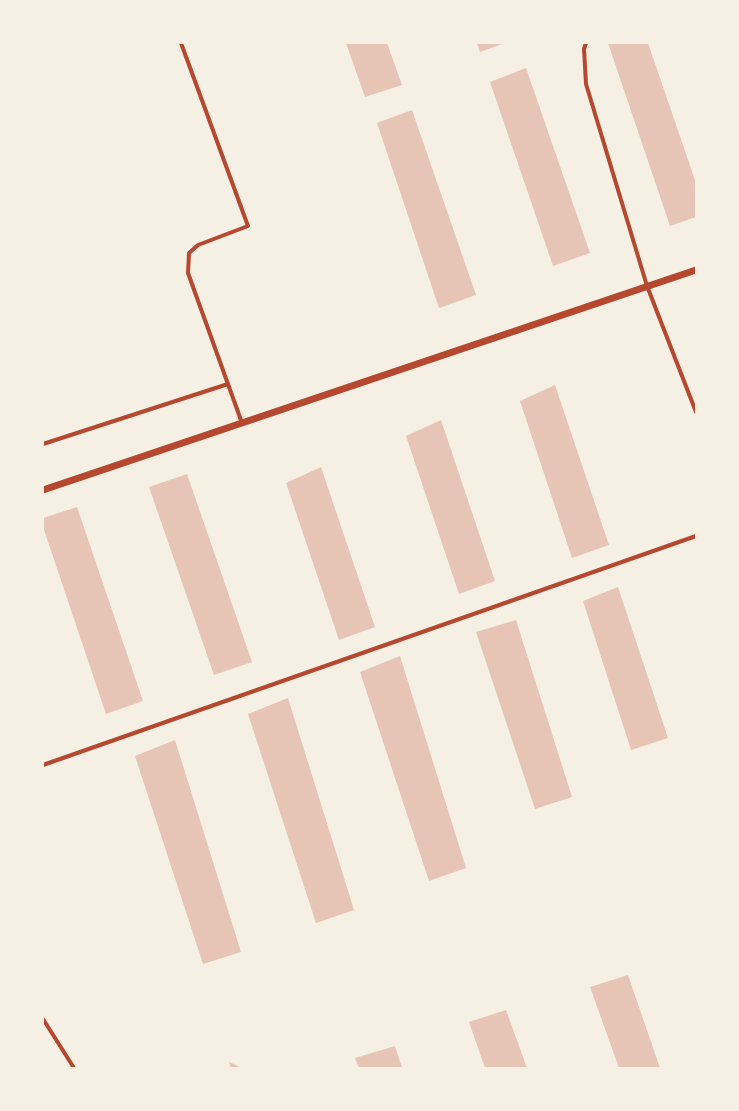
<!DOCTYPE html>
<html>
<head>
<meta charset="utf-8">
<style>
	body { margin:0 }
	#map { position:relative; width:739px; height:1111px; overflow:hidden; background:#f6efe4; font-family:"Space Grotesk",sans-serif }
	canvas { display:block }
	.frame { position:absolute; inset:0; border:44px solid #f6efe4; pointer-events:none }
</style>
</head>
<body>
<div id="map">
<canvas width="739" height="1111"></canvas>
<div class="frame"></div>
</div>
<script>
const context = document.querySelector('canvas').getContext('2d');
context.lineJoin = 'round';
function fill(path, color) { context.fillStyle = color; context.fill(path, 'evenodd'); }
const shape = rows => new Path2D(rows.map(r => 'M' + r).join(''));
function strokePath(path, color, width, dash) { context.strokeStyle = color; context.lineWidth = width; context.lineCap = dash ? 'butt' : 'round'; context.setLineDash(dash || []); context.stroke(path); }
fill(shape([
	[346,43,387,43,402,85,365,97],
	[477,43,505,43,480,52],
	[608,43,648,43,696,183,696,217,670,226],
	[526,68,590,253,553,266,490,82],
	[412,110,476,295,439,308,377,123],
	[555,385,609,545,572,558,520,401],
	[441,420,495,581,459,594,406,436],
	[321,467,375,627,339,640,286,483],
	[187,474,252,662,214,675,149,487],
	[77,507,143,701,106,714,43,527,43,518],
	[618,587,668,738,631,750,583,601],
	[516,620,572,797,535,809,476,632],
	[400,656,466,868,429,881,360,672],
	[288,698,354,910,316,923,248,714],
	[175,740,241,952,203,964,135,756],
	[628,975,660,1068,619,1068,590,987],
	[506,1010,527,1068,485,1068,469,1022],
	[395,1046,402,1068,359,1068,355,1058],
	[229,1062,242,1068,231,1068]
]), '#e6c5b7');
strokePath(shape([
	[181,43,248,226,198,245,189,253,188,273,242,423],
	[586,43,584,49,586,84,647,286,696,412],
	[43,444,228,384],
	[43,765,696,536],
	[43,1019,74,1068]
]), '#b5482f', 4);
strokePath(shape([
	[43,490,696,270]
]), '#b5482f', 7);
</script>
</body>
</html>
